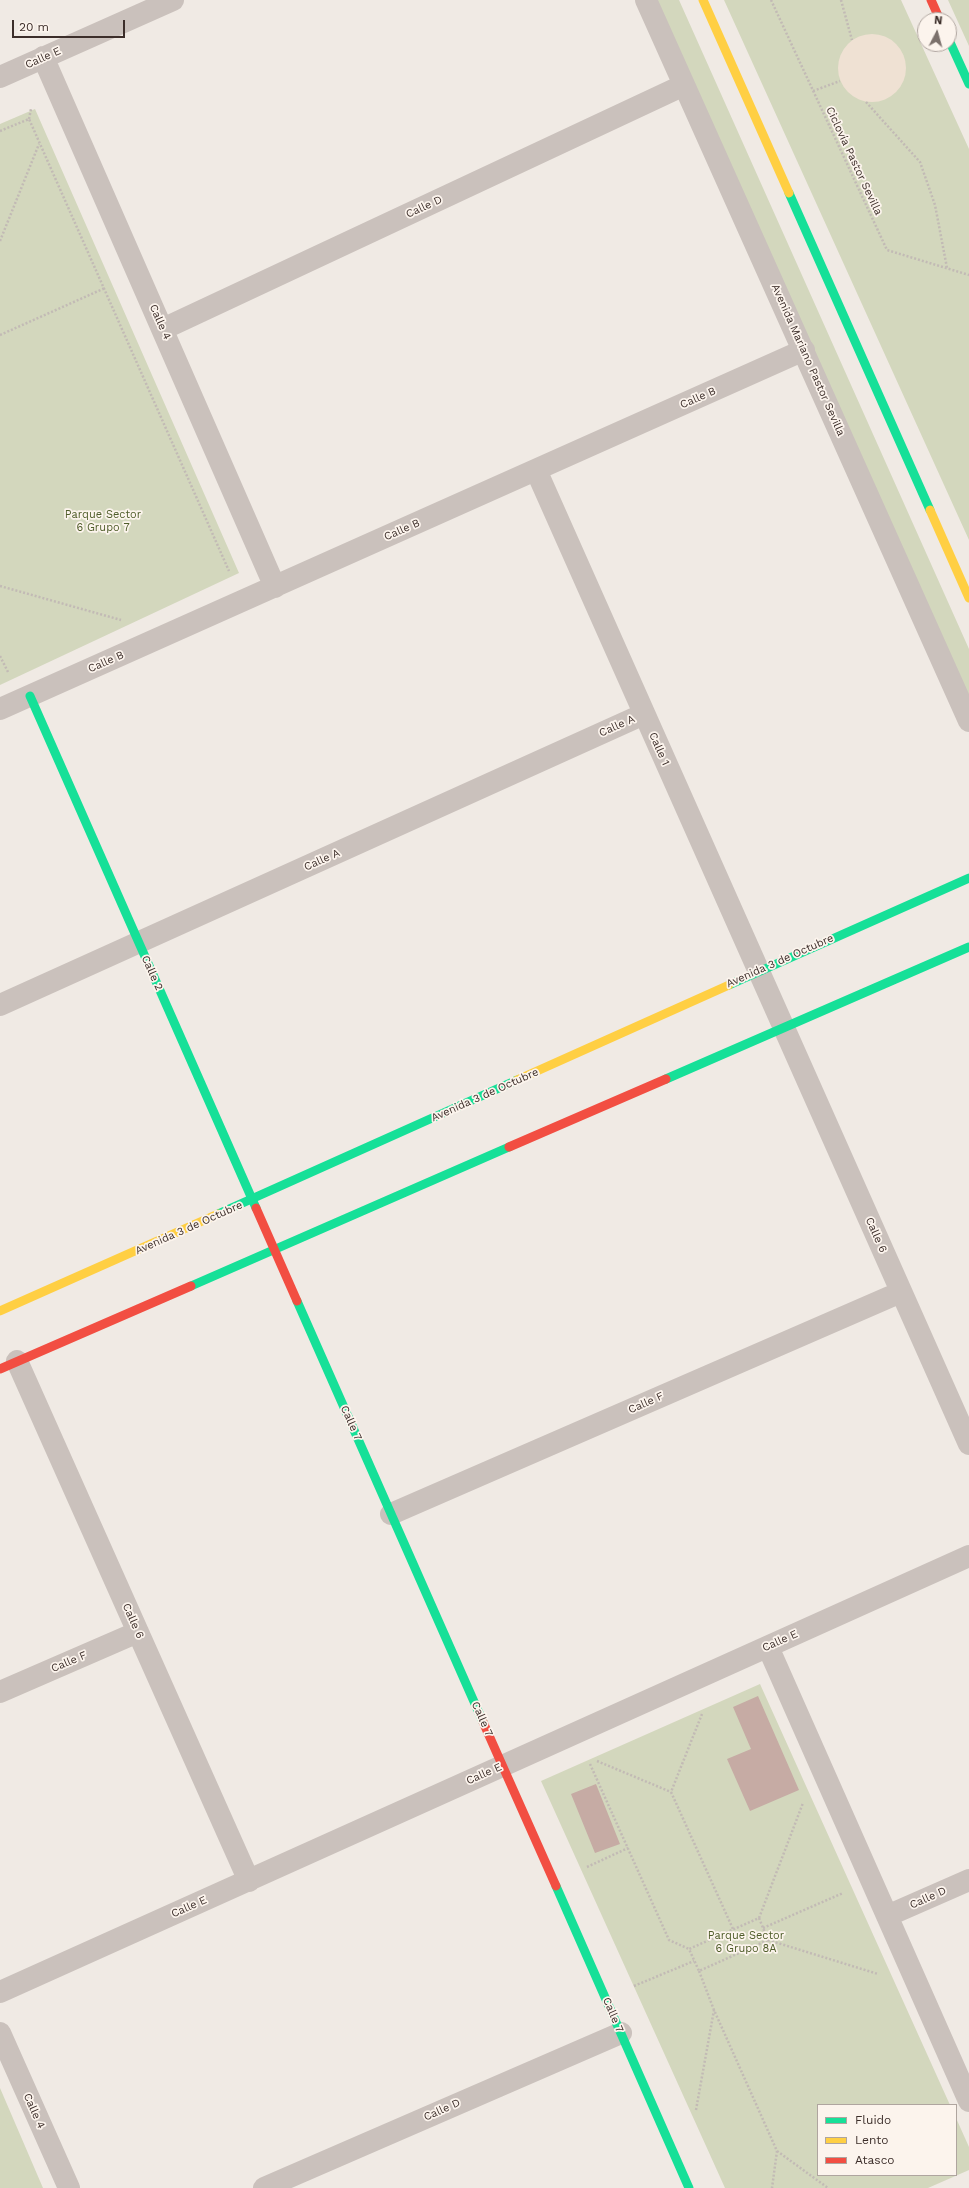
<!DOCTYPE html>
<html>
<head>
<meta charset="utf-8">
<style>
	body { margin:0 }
	#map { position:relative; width:969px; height:2188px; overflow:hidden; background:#f0eae4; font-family:"Work Sans",sans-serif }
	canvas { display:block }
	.legend { position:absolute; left:817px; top:2104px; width:140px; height:72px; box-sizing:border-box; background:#fcf4ed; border:1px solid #afa59f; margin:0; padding:5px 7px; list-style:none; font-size:12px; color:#3c2e2a }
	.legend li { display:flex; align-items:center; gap:8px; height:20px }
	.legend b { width:20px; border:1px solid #afa59f }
	.north { position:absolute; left:917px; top:12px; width:40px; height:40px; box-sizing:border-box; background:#fcf4ed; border:1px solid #afa59f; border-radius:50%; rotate:6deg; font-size:11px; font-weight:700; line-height:16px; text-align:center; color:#3c2e2a }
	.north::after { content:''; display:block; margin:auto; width:14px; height:18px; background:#7b706b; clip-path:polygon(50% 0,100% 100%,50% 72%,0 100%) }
	.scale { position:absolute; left:12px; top:20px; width:113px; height:18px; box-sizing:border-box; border:2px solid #3c2e2a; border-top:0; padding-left:5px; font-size:12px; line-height:14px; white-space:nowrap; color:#3c2e2a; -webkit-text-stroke:3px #fcf4ed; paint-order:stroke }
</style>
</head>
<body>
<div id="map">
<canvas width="969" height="2188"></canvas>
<ul class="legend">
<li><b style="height:5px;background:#16e098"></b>Fluido</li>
<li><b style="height:5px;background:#ffcf43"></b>Lento</li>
<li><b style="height:5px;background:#f24e42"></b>Atasco</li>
</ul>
<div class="north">N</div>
<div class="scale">20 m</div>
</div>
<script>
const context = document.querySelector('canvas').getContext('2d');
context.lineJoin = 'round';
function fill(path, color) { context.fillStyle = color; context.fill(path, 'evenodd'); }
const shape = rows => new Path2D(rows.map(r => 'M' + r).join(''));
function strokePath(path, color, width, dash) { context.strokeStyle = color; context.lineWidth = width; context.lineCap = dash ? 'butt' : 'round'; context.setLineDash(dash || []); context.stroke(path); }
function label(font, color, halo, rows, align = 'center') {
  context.font = font + ' "Work Sans",sans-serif'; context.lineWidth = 3.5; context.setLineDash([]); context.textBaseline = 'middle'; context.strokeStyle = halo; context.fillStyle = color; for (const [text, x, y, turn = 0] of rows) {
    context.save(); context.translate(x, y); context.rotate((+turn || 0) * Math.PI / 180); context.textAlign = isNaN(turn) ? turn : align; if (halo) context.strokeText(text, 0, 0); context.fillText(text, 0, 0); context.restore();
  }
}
fill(shape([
	[651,0,679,0,969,649,969,703],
	[724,0,901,0,969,149,969,540],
	[948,0,969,0,969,46],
	[35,109,239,573,0,685,0,124],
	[760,1684,950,2105,818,2105,818,2175,956,2175,956,2118,969,2147,969,2170,928,2188,725,2188,541,1781],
	[0,2088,43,2188,0,2188]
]), '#d3d7bd');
fill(shape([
	'838 68a34 34 0 1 1 68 0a34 34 0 1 1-68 0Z'
]), '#efe1d3');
fill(shape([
	[758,1696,799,1790,750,1811,727,1759,751,1749,733,1707],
	[596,1784,620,1844,595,1853,571,1794]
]), '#c6aba4');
strokePath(shape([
	[771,0,887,250,969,275],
	[841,0,852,40],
	[813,91,840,81],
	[866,102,920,162,935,205,947,268],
	[29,119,31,109],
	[0,131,29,119,229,571],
	[0,241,39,144],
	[0,335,105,288],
	[0,586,121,620],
	[0,656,8,672],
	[702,1714,671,1792,733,1929],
	[597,1761,671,1792],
	[590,1764,669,1940,689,1949],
	[587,1867,628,1848],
	[759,1918,768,1940,699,1971,689,1949,759,1918],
	[759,1918,803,1803],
	[763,1928,843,1893],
	[768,1940,878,1974],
	[699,1971,714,2010,777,2151,772,2188],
	[634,1986,694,1961],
	[696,2110,714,2010],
	[777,2151,828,2188]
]), '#c2bab5', 2.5, [2, 2]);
strokePath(shape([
	[646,0,969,721],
	[43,57,275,587],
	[0,77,173,0],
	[163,329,684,85],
	[536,470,969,1444],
	[0,709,804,350],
	[0,1005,644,714],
	[17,1361,249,1881],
	[391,1514,901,1292],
	[768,1647,969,2101],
	[0,1692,138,1632],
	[887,1916,969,1880],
	[0,1992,969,1556],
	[0,2033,69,2188],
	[264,2188,621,2033]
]), '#cac1bc', 22);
strokePath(shape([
	[949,40,969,84],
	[789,193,930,510],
	[30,696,256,1208],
	[729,985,969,878],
	[666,1079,969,947],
	[218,1214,517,1080],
	[191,1286,509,1147],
	[297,1301,483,1722],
	[556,1886,689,2188]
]), '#16e098', 9);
strokePath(shape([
	[703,0,789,193],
	[930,510,969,598],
	[517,1080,729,985],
	[0,1311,218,1214]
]), '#ffcf43', 9);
strokePath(shape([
	[931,0,940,20],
	[509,1147,666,1079],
	[256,1208,297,1301],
	[0,1369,191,1286],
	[483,1722,556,1886]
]), '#f24e42', 9);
label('11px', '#3c2e2a', '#fcf4ed', [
	["Calle E",43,58,-24],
	["Ciclovía Pastor Sevilla",854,161,65],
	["Calle D",424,207,-25],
	["Calle 4",160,322,66],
	["Avenida Mariano Pastor Sevilla",808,360,66],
	["Calle B",698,398,-24],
	["Calle B",402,530,-24],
	["Calle B",106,662,-24],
	["Calle A",617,726,-24],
	["Calle 1",659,749,66],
	["Calle A",322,860,-24],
	["Avenida 3 de Octubre",780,961,-24],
	["Calle 2",152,973,66],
	["Avenida 3 de Octubre",485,1095,-24],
	["Avenida 3 de Octubre",189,1228,-24],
	["Calle 6",876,1235,66],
	["Calle F",646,1403,-24],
	["Calle 7",351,1423,66],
	["Calle 6",133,1621,66],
	["Calle E",780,1641,-24],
	["Calle F",69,1662,-23],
	["Calle 7",482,1719,66],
	["Calle E",484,1774,-24],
	["Calle D",928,1898,-24],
	["Calle E",189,1907,-24],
	["Calle 7",613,2015,67],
	["Calle D",442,2110,-24],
	["Calle 4",34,2111,66]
]);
label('11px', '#4f5d2a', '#fcf4ed', [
	["Parque Sector",103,515],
	["6 Grupo 7",103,528],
	["Parque Sector",746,1936],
	["6 Grupo 8A",746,1949]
]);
</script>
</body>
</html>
